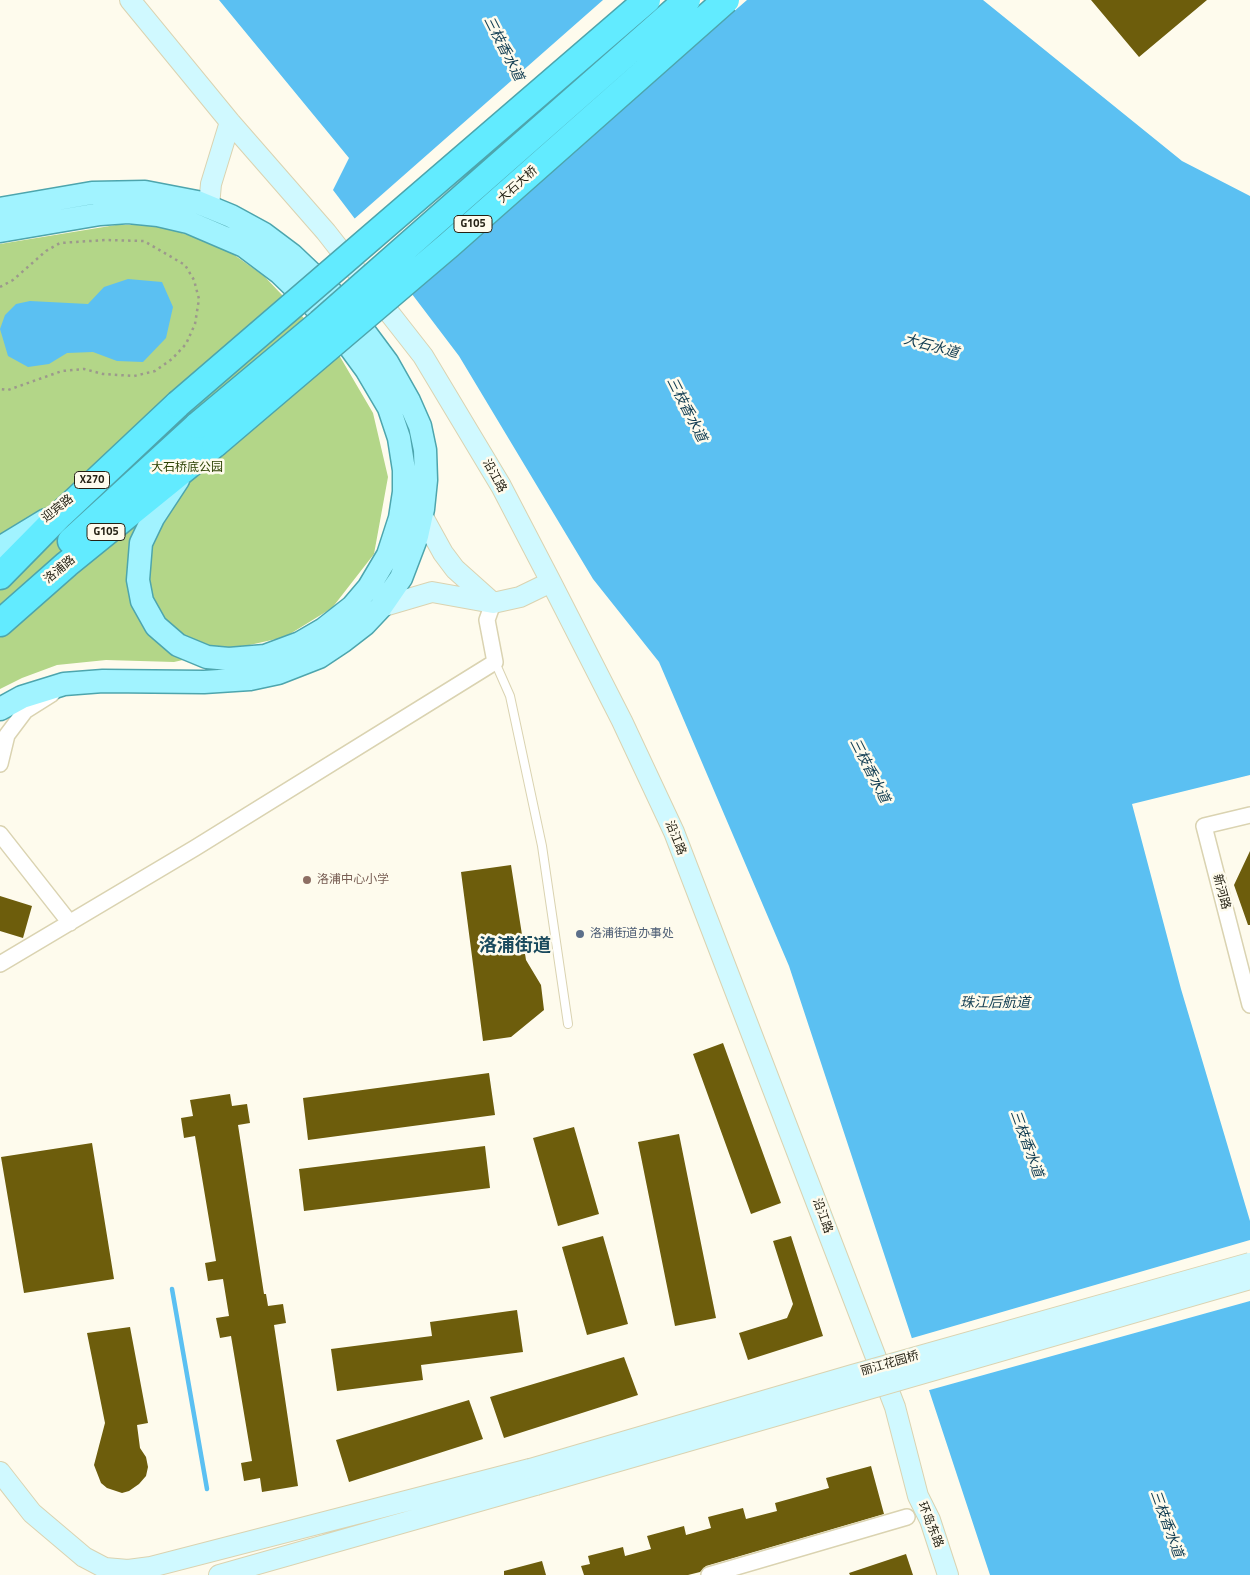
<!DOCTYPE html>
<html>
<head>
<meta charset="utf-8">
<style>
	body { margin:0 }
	canvas { display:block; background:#fefbed }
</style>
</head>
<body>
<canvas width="1250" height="1575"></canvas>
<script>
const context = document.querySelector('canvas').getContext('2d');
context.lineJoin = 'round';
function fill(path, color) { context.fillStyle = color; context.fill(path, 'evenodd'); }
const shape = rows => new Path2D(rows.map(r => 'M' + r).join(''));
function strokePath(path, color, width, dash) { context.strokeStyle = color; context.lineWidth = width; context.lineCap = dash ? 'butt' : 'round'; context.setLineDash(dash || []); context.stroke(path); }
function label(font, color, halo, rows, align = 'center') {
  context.font = font + ' "Titillium Web","Noto Sans SC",sans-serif'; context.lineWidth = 5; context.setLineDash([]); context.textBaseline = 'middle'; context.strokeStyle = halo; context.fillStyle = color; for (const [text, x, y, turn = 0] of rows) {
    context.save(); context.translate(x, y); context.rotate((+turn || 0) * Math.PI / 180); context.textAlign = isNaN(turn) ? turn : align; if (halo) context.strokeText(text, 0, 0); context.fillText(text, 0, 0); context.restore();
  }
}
fill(shape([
	[116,225,145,225,170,229,223,247,264,276,339,355,373,413,388,477,374,554,332,608,285,637,174,662,106,660,57,665,22,678,0,689,0,244]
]), '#b3d688');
fill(shape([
	[219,0,983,0,1182,161,1250,196,1250,775,1132,804,1181,989,1250,1221,1250,1575,990,1575,789,966,659,662,593,579,459,356,333,190,349,158],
	[128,279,162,282,173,307,166,338,143,362,117,361,93,352,67,353,49,364,28,367,8,356,0,329,5,315,16,304,30,301,88,304,104,287]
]), '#5bc0f2');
fill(shape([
	[603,0,747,0,409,294,353,220],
	[1250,1240,1250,1301,926,1391,909,1339]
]), '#fefbed');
strokePath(shape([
	[172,1289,207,1489]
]), '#5bc0f2', 4.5);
fill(shape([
	[1091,0,1207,0,1139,57],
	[1250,851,1250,925,1248,925,1234,885],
	[511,865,526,960,541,985,544,1010,511,1037,483,1041,461,872],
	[0,896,32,906,23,938,0,931],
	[723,1043,781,1203,751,1214,693,1054],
	[489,1073,495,1115,308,1140,303,1098],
	[230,1094,232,1106,247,1104,250,1123,238,1125,264,1294,266,1294,268,1306,283,1304,286,1323,274,1325,298,1486,262,1492,260,1478,244,1481,241,1463,252,1461,231,1336,220,1338,216,1318,229,1316,223,1279,208,1281,205,1263,216,1261,195,1136,184,1138,181,1118,193,1116,190,1100],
	[574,1127,599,1214,558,1226,533,1138],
	[679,1134,716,1318,675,1326,638,1142],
	[92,1143,114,1279,24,1293,1,1157],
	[485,1146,490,1188,304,1211,299,1169],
	[603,1236,628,1324,587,1335,562,1247],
	[791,1236,823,1336,748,1360,739,1333,787,1318,793,1304,773,1241],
	[517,1310,523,1352,421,1365,423,1380,337,1391,331,1349,432,1336,430,1322],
	[130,1327,148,1423,137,1425,140,1448,146,1457,148,1467,146,1476,139,1484,129,1491,122,1493,107,1488,101,1483,94,1465,105,1423,87,1333],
	[624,1357,638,1395,504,1438,490,1397],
	[469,1400,483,1439,349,1482,336,1440],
	[871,1466,884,1514,706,1566,700,1572,688,1575,584,1575,581,1566,590,1564,588,1556,623,1547,625,1556,651,1549,647,1536,684,1526,686,1535,711,1528,708,1517,743,1508,746,1519,777,1511,775,1503,829,1488,826,1478],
	[906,1554,913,1575,850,1575,849,1573],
	[542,1561,546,1575,504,1575,504,1571]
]), '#6d5d0c');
const lane = shape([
	[495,662,510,696,542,846,568,1024]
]);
const street = shape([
	[0,764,7,735,25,711,52,694],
	[1250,815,1204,826,1250,1005],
	[0,834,70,923],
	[0,964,195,848,495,662,487,620,493,603],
	[709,1575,907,1517]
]);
const secondary = shape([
	[130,0,230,122,326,232,423,356,501,486,551,582,622,721,674,832,895,1407,918,1496,930,1520,948,1575],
	[209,206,211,184,230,122],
	[422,515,443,553,455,569,493,603],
	[381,607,432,592,493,603,520,597,551,582],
	[0,1472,32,1513,84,1557,105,1568,128,1570,151,1567,530,1469],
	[219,1575,536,1485]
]);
const primary = shape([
	[0,209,92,193,145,192,197,202,231,216,264,234,292,255,330,291,364,331,387,362,409,401,420,426,425,450,426,480,423,509,417,536,401,578,381,607,365,624,343,641,319,657,278,673,250,679,204,682,103,681,64,684,22,697,0,709],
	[0,231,100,214,128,212,158,215,188,222,244,246,280,273,313,305,347,343,366,369,389,408,399,438,404,470,404,492,400,518,388,555,369,587,352,607,324,629,300,643,265,656,229,659,207,657,178,645,156,626,142,601,138,580,141,543,153,518,178,480],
	[0,548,46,520]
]);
const highway = shape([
	[71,541,198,425],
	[0,576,60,515,178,404],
	[0,623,67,564,215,444]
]);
strokePath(lane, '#dad3b1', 10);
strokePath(street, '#dad3b1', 18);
strokePath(secondary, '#dad3b1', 22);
strokePath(primary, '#4da5ad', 25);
strokePath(highway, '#4da5ad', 29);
strokePath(shape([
	[0,287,13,280,46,251,60,243,106,240,144,241,185,265,194,280,199,299,195,324,186,344,172,359,155,371,134,376,103,374,84,369,62,371,8,390,0,389]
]), '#9c998c', 2.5, [2.5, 4]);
strokePath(lane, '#fff', 8);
strokePath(street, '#fff', 15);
strokePath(secondary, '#d0f9ff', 20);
strokePath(primary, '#a1f3ff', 22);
strokePath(highway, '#62ebff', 26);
const secondaryBridge = shape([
	[530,1469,852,1375,1250,1263],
	[536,1485,1250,1279]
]);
const highwayBridge = shape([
	[178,404,647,0],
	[198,425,320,323,687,0],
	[215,444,449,245,726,0]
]);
strokePath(secondaryBridge, '#dad3b1', 22, []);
strokePath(highwayBridge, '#4da5ad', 29, []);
strokePath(secondaryBridge, '#d0f9ff', 20);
strokePath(highwayBridge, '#62ebff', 26);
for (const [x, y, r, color] of [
	[307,880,5,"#8d6e63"],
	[580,934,5,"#5c6f8a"]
]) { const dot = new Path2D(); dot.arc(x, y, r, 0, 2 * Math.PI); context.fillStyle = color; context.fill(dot); strokePath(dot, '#fefbed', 2); }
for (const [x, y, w] of [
	[473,224,38],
	[92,480,35],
	[106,532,38]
]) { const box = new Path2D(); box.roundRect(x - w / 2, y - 8.5, w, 17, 4); context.fillStyle = '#fefbed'; context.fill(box); strokePath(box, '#252215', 1); }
label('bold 11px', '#252215', null, [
	["G105",473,224],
	["X270",92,480],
	["G105",106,532]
]);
label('12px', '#252215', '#fefbed', [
	["大石大桥",518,185,-42],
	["沿江路",494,476,61],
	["迎宾路",58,509,-39],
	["洛浦路",60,570,-40],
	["沿江路",675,838,68],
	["新河路",1221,892,75],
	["沿江路",822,1216,70],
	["丽江花园桥",890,1364,-16],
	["环岛东路",930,1525,68]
]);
label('12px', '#2c4203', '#fefbed', [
	["大石桥底公园",187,468]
]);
label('12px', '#785e54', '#fefbed', [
	["洛浦中心小学",317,880]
], 'left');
label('12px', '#4e5e75', '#fefbed', [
	["洛浦街道办事处",590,934]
], 'left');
label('italic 14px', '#0f3b50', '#fefbed', [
	["三枝香水道",503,49,63],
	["大石水道",931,347,15],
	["三枝香水道",686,410,63],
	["三枝香水道",869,771,63],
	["珠江后航道",995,1004],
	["三枝香水道",1026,1144,70],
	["三枝香水道",1166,1524,70]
]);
label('bold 18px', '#1a4a5d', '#fefbed', [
	["洛浦街道",515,947]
]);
</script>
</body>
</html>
